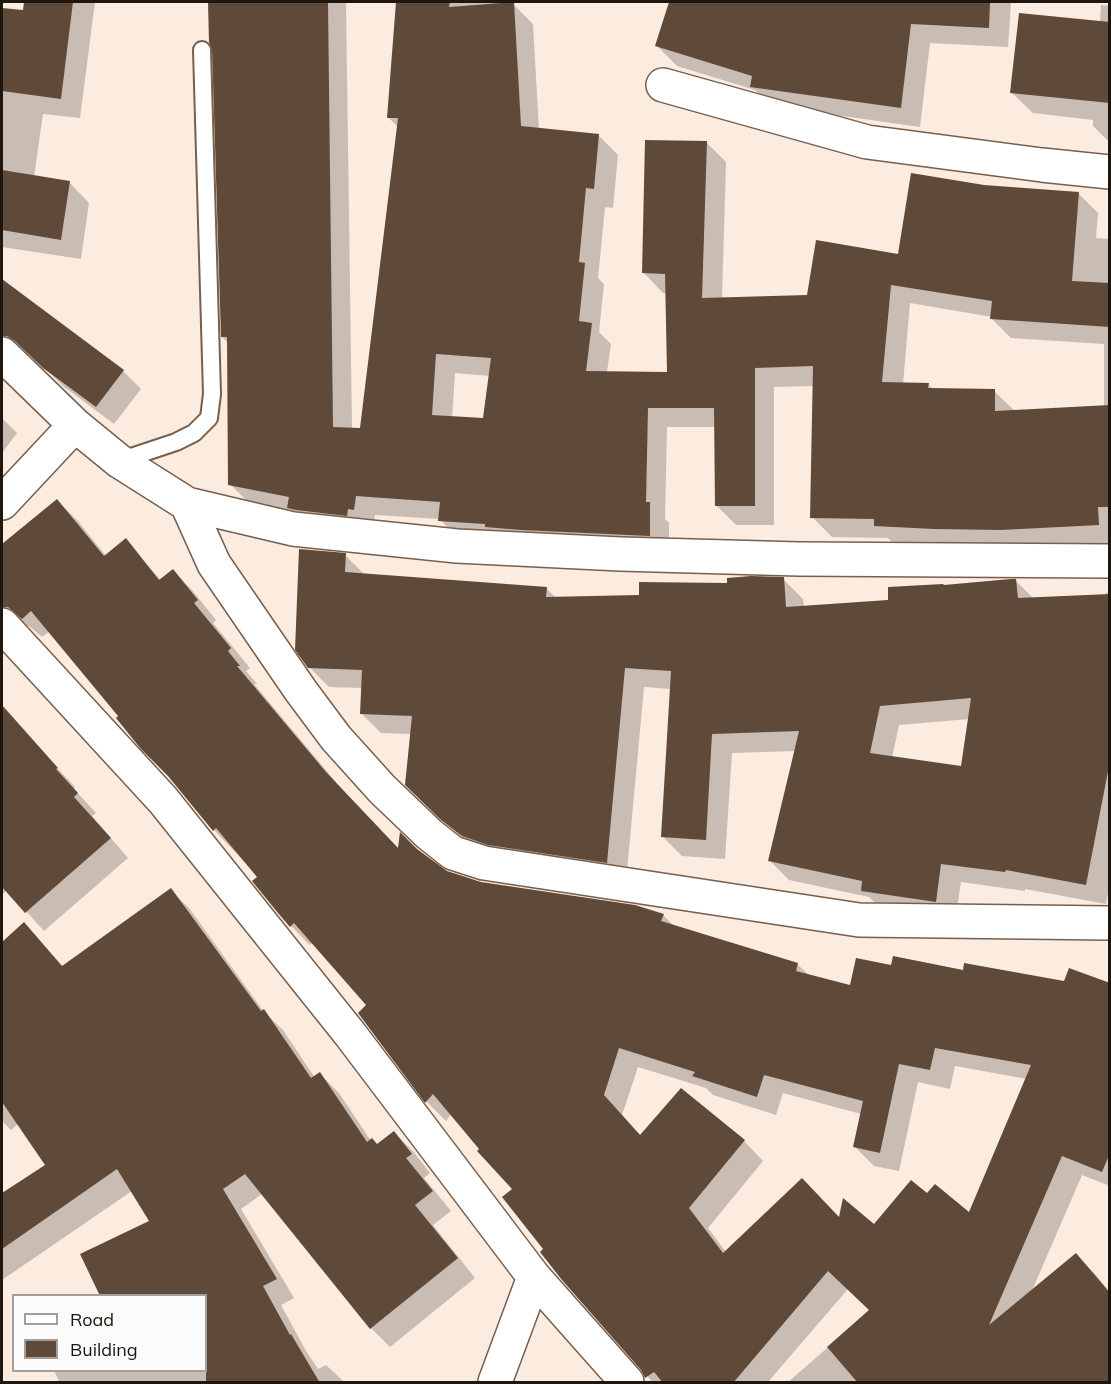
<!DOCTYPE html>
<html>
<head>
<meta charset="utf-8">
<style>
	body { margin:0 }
	#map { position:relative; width:1111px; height:1384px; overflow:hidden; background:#fcebdf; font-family:Mulish,sans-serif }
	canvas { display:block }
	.frame { position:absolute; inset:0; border:3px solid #1f160f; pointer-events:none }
	.legend { position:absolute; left:12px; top:1294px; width:195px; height:78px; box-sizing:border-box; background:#fbfbfb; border:2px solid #a39f9d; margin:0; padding:8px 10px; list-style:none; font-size:18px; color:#1f160f }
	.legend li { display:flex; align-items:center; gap:12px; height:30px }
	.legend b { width:30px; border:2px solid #a39f9d }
</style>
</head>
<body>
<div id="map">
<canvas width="1111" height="1384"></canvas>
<div class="frame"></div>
<ul class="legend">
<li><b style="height:8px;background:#fff"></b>Road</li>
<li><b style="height:16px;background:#5f4938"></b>Building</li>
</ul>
</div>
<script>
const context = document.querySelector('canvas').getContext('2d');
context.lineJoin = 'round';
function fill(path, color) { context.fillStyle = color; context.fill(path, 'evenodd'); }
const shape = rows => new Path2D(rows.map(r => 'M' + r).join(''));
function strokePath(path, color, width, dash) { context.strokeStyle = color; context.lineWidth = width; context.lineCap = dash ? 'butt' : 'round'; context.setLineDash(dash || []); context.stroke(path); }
fill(shape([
	[25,2,95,2,80,118,43,114,34,177,69,182,89,203,81,259,2,247,2,9,24,12],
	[210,2,346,2,352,429,362,430,398,127,388,117,398,2,506,2,505,4,513,4,533,24,539,130,598,135,618,155,613,208,605,207,598,278,604,284,599,332,611,344,607,372,668,373,667,293,663,293,644,273,707,143,726,162,722,299,808,297,899,256,984,186,1078,193,1098,213,1096,238,1110,239,1110,545,895,545,888,538,832,537,812,517,814,386,774,387,774,525,736,525,716,505,716,427,667,427,665,519,669,523,669,555,459,540,440,519,375,515,373,529,250,504,230,484,228,343,222,337,214,49,210,42],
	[910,303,992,317,992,319,1011,338,1104,344,1104,407,1015,411,994,391,934,390,928,384,903,384],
	[455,373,490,376,485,420,452,418],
	[671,2,1011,2,1008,47,930,43,920,127,772,106,755,90,677,66,657,46],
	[1101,5,1110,6,1110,143,1093,126,1093,120,1033,113,1012,93,1100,23],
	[2,281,123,371,141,389,114,424,63,386,35,358,26,353,2,356],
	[2,418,17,433,2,453],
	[57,501,77,520,106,556,125,541,161,580,173,571,192,590,216,620,213,623,250,668,246,671,257,684,254,684,345,793,400,850,416,850,446,872,481,883,663,915,674,926,797,964,810,976,851,987,892,966,1110,987,1110,1186,1082,1175,1031,1293,1076,1255,1095,1274,1110,1292,1110,1382,788,1382,871,1310,848,1289,768,1382,652,1382,545,1249,514,1190,451,1114,446,1121,427,1102,360,1014,369,1005,313,942,310,945,291,926,259,877,214,830,50,631,42,637,29,626,18,626,2,609,2,546],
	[955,1066,1027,1079,969,1215,927,1195,874,1226,840,1220,726,1252,708,1228,763,1161,744,1141,681,1090,641,1136,622,1115,638,1067,706,1088,713,1095,776,1115,783,1093,861,1114,855,1147,874,1166,899,1171,918,1082,950,1089],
	[345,555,365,575,546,588,557,599,640,597,783,579,803,599,804,607,890,601,1016,581,1034,599,1106,595,1106,593,1110,593,1110,893,1108,893,1106,904,1025,889,1025,891,961,882,955,921,882,910,869,897,789,880,770,861,796,751,732,753,725,859,682,856,662,836,671,689,644,687,626,882,483,855,463,839,426,804,411,734,381,733,361,713,362,688,329,687,309,667],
	[969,719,963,768,892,758,899,725],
	[11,718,75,787,74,789,96,813,92,816,128,858,44,931,7,890,2,895,2,726],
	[170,890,189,908,264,1012,283,1030,315,1078,320,1074,339,1093,371,1141,378,1145,394,1133,413,1151,430,1173,424,1178,451,1211,433,1225,475,1278,390,1347,371,1328,262,1194,241,1209,294,1298,281,1305,306,1351,318,1369,326,1365,344,1382,59,1382,54,1370,206,1370,206,1296,151,1222,132,1191,2,1280,2,1195,47,1165,18,1124,11,1130,2,1121,2,944,24,924,63,967]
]), '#0003');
fill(shape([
	[24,2,73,2,61,99,2,91,2,8,23,10],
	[208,2,328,2,333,427,360,428,398,118,387,118,396,2,450,2,449,7,514,2,521,126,599,134,594,189,586,188,579,262,585,263,579,321,592,323,586,371,667,372,665,274,642,273,645,140,707,141,702,298,807,295,816,240,898,254,911,173,984,185,1079,192,1072,281,1110,283,1110,327,990,319,992,301,891,285,882,382,929,383,928,388,995,389,995,411,1110,405,1110,507,1098,507,1099,525,1001,530,934,529,874,526,874,519,810,518,813,366,755,368,755,506,715,506,714,408,648,408,646,502,650,502,650,536,521,530,485,527,485,524,438,521,440,502,356,496,354,510,348,509,347,516,296,510,287,508,289,497,228,485,227,337,221,337,212,50,209,42],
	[436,354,491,358,483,418,432,415],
	[669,2,990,2,989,28,911,24,901,108,750,87,752,76,655,46],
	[1019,13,1110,22,1110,103,1010,93],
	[2,170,70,181,61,240,2,230],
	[2,279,124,370,96,407,43,368,15,341,7,336,2,336],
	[57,499,104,556,126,538,159,580,173,569,198,600,194,603,231,648,228,651,240,666,237,666,326,772,398,848,400,832,417,849,447,871,481,882,635,905,664,914,661,921,798,963,796,971,850,985,856,958,891,965,893,956,963,970,964,963,1064,981,1069,968,1110,983,1110,1153,1102,1172,1062,1156,989,1325,1076,1253,1110,1293,1110,1383,858,1383,827,1347,869,1310,828,1271,733,1383,663,1383,654,1372,645,1378,641,1370,562,1280,540,1252,543,1249,502,1197,512,1189,477,1151,479,1149,433,1094,425,1103,358,1013,366,1005,294,923,290,927,278,913,252,881,257,877,216,828,213,831,168,776,141,749,116,718,118,716,31,611,22,619,8,607,2,607,2,544],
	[619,1048,695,1072,692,1076,757,1097,764,1075,863,1101,853,1147,880,1153,899,1064,930,1070,935,1048,1031,1065,969,1212,935,1184,927,1193,911,1180,874,1224,843,1198,839,1217,802,1178,723,1253,689,1208,745,1140,681,1088,640,1135,604,1095],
	[299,549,346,553,345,572,547,587,546,597,639,595,639,582,727,583,727,578,751,576,784,577,786,607,888,600,888,587,943,584,944,585,1011,579,1016,579,1018,598,1110,594,1110,761,1086,885,1006,870,1005,872,941,864,936,902,861,891,862,881,768,861,799,731,712,734,706,840,661,837,671,671,625,668,607,863,488,845,462,836,441,820,405,785,412,716,360,714,362,670,308,668,295,650],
	[971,698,961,766,870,753,880,706],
	[2,705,58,768,56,769,78,793,74,797,111,838,25,913,2,887],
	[171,888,261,1011,264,1009,311,1078,320,1072,367,1142,372,1138,377,1144,394,1131,412,1154,406,1158,433,1191,415,1205,458,1258,370,1329,245,1174,223,1189,277,1279,263,1286,290,1335,291,1334,320,1383,206,1383,206,1296,100,1296,80,1254,149,1221,117,1169,2,1249,2,1193,45,1165,2,1102,2,942,24,922,62,966]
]), '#5f4938');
const lane = shape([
	[119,461,176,442,194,433,209,418,212,394,202,50]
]);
const street = shape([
	[663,85,867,142,1042,165,1110,172],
	[2,354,75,425,119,461,187,504,293,529,457,546,620,554,799,559,1110,561],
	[2,503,75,425],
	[187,504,214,564,301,691,336,738,382,789,429,834,453,853,484,863,859,920,1110,923],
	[2,625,163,800,350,1034,534,1277,627,1382],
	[495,1382,534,1277]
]);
strokePath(lane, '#775f4e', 20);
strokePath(street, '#775f4e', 36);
strokePath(lane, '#fff', 16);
strokePath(street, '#fff', 33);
</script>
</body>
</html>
